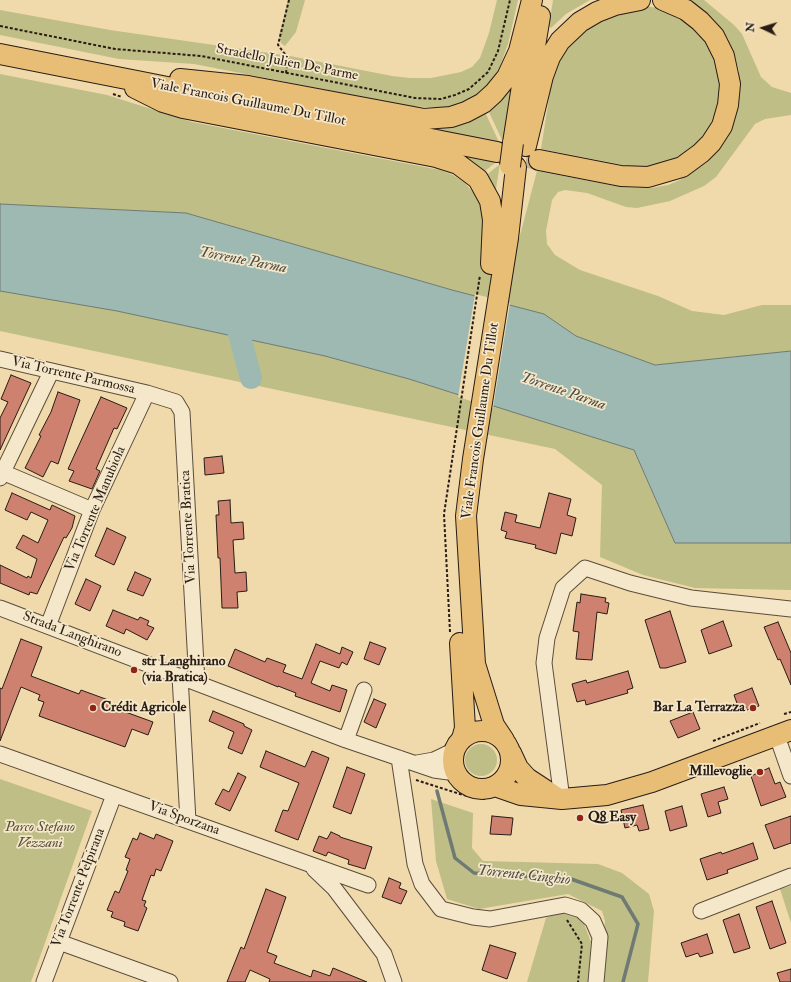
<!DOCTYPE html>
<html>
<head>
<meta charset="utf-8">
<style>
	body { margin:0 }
	#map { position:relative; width:791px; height:982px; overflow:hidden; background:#f0daac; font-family:"IM FELL Double Pica",serif }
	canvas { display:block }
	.north { position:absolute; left:743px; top:8px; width:40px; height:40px; -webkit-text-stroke:3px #f5e7c9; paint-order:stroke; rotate:274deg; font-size:11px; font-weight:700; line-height:16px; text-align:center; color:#281c15 }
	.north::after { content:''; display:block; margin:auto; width:14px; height:18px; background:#281c15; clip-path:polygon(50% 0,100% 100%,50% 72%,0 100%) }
</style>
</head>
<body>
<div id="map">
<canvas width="791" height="982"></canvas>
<div class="north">N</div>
</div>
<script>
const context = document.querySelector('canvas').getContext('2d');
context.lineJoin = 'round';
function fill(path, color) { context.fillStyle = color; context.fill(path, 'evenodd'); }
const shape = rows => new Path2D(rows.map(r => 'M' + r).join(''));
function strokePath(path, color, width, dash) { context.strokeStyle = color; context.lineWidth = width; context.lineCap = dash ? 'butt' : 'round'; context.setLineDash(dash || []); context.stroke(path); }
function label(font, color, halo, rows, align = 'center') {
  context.font = font + ' "IM FELL Double Pica",serif'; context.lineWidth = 3.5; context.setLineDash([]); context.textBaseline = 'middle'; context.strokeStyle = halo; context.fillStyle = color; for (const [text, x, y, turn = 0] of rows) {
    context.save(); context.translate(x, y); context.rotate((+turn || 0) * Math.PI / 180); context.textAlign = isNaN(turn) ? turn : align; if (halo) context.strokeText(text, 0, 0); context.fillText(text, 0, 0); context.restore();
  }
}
fill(shape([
	[288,0,305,0,296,32,285,46,281,43,279,36],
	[497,0,518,0,508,44,499,69,487,85,475,96,452,107,441,108,409,106,194,64,119,59,0,35,0,10,110,30,290,56,392,76,410,78,431,78,461,72,472,67,480,58,489,33],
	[553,0,590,0,566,14,551,28,549,26],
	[689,0,704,0,734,25,742,34,761,77,772,87,791,93,791,115,765,119,755,124,716,177,704,186,670,201,637,208,626,207,587,193,565,190,558,192,552,200,546,231,547,244,555,255,580,270,658,296,692,311,724,315,762,305,791,305,791,351,655,365,576,336,544,314,452,290,186,213,0,204,0,74,107,95,192,122,440,170,453,175,465,183,477,197,482,209,484,234,519,239,537,171,621,187,651,188,668,185,680,180,705,164,718,151,727,138,733,124,739,89,739,71,735,56,728,39,715,21],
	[647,6,661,9,683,19,705,39,713,51,720,81,719,98,716,115,705,135,694,147,678,158,656,166,642,167,628,166,541,149,552,79,561,54,590,22],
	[512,83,503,142,487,108],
	[484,110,499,142,397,122],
	[432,149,495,161,495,163,481,174],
	[500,164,496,189,495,190,484,177],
	[0,291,117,311,325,356,409,379,634,450,675,543,791,543,791,590,695,588,643,575,600,557,602,485,555,449,0,331],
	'465 760a16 16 0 1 1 32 0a16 16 0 1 1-32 0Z',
	[0,779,92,811,31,982,0,982],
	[431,799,473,813,472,848,483,861,598,864,622,873,649,894,654,911,648,982,600,982,605,921,602,911,568,894,479,909,447,899,436,861],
	[791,886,791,923,780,889],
	[563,910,581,916,591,942,588,982,527,982,546,918]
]), '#bebe86');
const water = shape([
	[0,204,186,213,452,290,544,314,576,336,655,365,791,351,791,543,675,543,634,450,522,415,409,379,325,356,117,311,0,291,0,204]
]);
fill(water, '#9db9b2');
strokePath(water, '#6e7a73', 1);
fill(shape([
	[475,294,510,303,493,408,458,397]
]), '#f0daac');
strokePath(shape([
	[437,791,455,858,474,873,571,879,622,897,638,924,623,982]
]), '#6e7a73', 3.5);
strokePath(shape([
	[230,309,238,330,251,378]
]), '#9db9b2', 22);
const building = shape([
	[11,375,31,383,0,450,0,418,8,402,1,399,11,375],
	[58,392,80,400,58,464,51,461,43,477,25,468,41,436,39,435,51,412,58,392],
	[101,397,127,408,117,429,114,428,96,469,100,471,92,489,69,481,74,471,68,469,101,397],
	[222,456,224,473,205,475,204,458,222,456],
	[12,493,50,510,52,505,75,516,72,528,66,538,64,537,37,594,30,592,29,595,0,583,0,565,27,578,28,576,31,578,37,559,16,548,23,535,38,543,48,520,31,512,27,520,5,510,12,493],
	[549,493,571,499,567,515,576,518,572,536,561,533,556,554,535,548,536,545,505,538,507,532,501,530,505,512,517,515,515,522,540,528,549,493],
	[230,500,231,523,243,522,244,539,233,540,235,573,246,572,247,591,237,592,238,608,222,608,220,558,218,558,216,515,219,515,218,501,230,500],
	[107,528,126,537,114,565,95,556,107,528],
	[135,572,151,579,143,596,127,590,135,572],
	[86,579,101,586,90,611,75,604,86,579],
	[581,594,606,598,605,602,609,603,607,614,597,612,592,660,576,659,579,632,573,631,577,602,580,603,581,594],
	[113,610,138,620,140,617,149,621,147,625,154,628,147,640,126,629,124,634,106,626,113,610],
	[670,611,686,662,666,668,660,668,645,620,670,611],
	[723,621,732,646,709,654,701,630,723,621],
	[778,622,791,653,791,685,780,659,778,660,764,627,778,622],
	[21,639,42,647,31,676,79,694,81,690,111,701,109,706,153,722,148,735,132,729,125,747,39,716,44,702,38,700,40,695,21,687,0,741,0,688,2,689,21,639],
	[370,642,386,648,379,665,364,659,370,642],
	[316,644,340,654,342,647,353,652,347,665,342,662,339,668,320,661,311,683,330,691,332,685,347,690,340,712,295,696,296,693,278,686,278,687,228,666,235,649,265,662,267,658,286,665,283,672,302,679,316,644],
	[628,671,633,688,627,690,628,693,586,705,585,700,577,702,572,684,586,680,587,683,628,671],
	[752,688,759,706,747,710,744,704,738,706,734,695,752,688],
	[374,699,386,704,376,728,364,722,374,699],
	[213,711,244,724,244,726,252,730,242,754,228,748,234,732,209,721,213,711],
	[693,712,700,729,678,738,670,721,693,712],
	[266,751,305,767,312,751,329,758,298,840,275,831,283,810,288,811,299,783,260,767,266,751],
	[347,767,365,774,351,814,333,807,347,767],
	[769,768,775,784,780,782,786,797,761,806,751,776,769,768],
	[238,773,246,777,230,811,215,804,223,789,229,792,238,773],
	[724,787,728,799,718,802,721,813,708,817,701,794,724,787],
	[643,805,649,829,639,831,637,825,625,828,621,810,643,805],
	[682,806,687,826,670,831,665,811,682,806],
	[492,816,513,818,511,835,490,834,492,816],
	[791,816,791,843,774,849,765,825,791,816],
	[331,832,340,836,340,837,372,847,365,869,348,864,349,860,328,852,326,856,313,851,319,836,327,839,331,832],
	[140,833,154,839,156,834,173,841,161,871,156,869,154,876,151,875,142,900,146,901,144,906,147,908,138,931,124,926,125,922,111,917,113,912,107,910,115,891,119,893,128,871,126,870,130,859,125,857,133,838,137,840,140,833],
	[753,843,758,859,727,870,728,873,707,880,700,859,721,852,722,854,753,843],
	[389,878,401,883,399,888,407,891,401,904,382,897,389,878],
	[266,889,286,897,267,952,277,956,274,963,311,977,313,970,330,976,333,968,367,982,269,982,270,979,250,970,245,982,227,982,241,947,244,949,266,889],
	[772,901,786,943,770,949,756,907,772,901],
	[739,914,750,948,734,953,723,920,739,914],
	[707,934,713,953,700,957,698,953,686,957,681,943,707,934],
	[490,945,516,953,507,979,482,970,490,945],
	[791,969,791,982,780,982,777,973,791,969]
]);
fill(building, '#cd816e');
strokePath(building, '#281c15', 1);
strokePath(shape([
	[497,152,539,160]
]), '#c8b48e', 20, [20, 10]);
const minor = shape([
	[0,359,147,393,176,402,182,412,197,683],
	[0,471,92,510],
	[0,478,51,372],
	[0,608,346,740,434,770,456,773],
	[48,626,92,510,147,393],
	[180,676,188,821],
	[777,736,791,776],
	[346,740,364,690],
	[0,754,368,885],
	[399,758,415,864,422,884,441,909,473,917,490,919,565,905,581,910,593,921,600,937,596,982],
	[417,763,434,760,455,750],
	[562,799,544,663,547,638,563,588,585,568,630,583,691,598,791,609],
	[314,869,334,888,384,954,394,982],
	[701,911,791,876],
	[59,942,170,982],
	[44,982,114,795]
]);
const major = shape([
	[0,54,497,152],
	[180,79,248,86,424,119,451,117,466,112,483,103,494,93,507,77,519,51,532,0],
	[135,88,163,102,183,108,436,157,458,164,478,179,490,201,493,220,491,264],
	[528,89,540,16],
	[513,143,524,73],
	[526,146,543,76,550,57,560,41,580,22,597,12,615,5,640,0],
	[539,160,621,176,648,177,682,167,701,153,711,143,722,126,728,105,730,84,724,56,714,36,700,21,686,10,663,0],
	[460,643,465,728,462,739],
	'453 760a29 29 0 1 1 58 0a29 29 0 1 1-58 0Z',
	[504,740,494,725,475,664,466,516,473,459,508,238,516,167],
	[511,753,518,768,527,778,556,797],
	[495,786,521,795,562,799,607,795,652,782,791,730]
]);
strokePath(minor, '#5a4c3b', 17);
strokePath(major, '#281c15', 22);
strokePath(shape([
	[0,26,115,49,201,56,415,98,441,99,455,95,469,89,488,72,498,51,510,0],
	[286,73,288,58,278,45,289,0],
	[113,94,122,97],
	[450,632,444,514,480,275],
	[784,714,791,712],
	[713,741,760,723],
	[416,780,463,795,485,799],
	[567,920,582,944,578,982]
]), '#281c15', 2, [3, 2]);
strokePath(minor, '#f5e7c9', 15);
strokePath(major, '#e8bd76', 20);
const majorBridge = shape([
	[510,166,513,143]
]);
strokePath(majorBridge, '#281c15', 22, []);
strokePath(majorBridge, '#e8bd76', 20);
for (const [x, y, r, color] of [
	[134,670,4,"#8f2418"],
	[93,708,4,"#8f2418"],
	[753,708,4,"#8f2418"],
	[760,772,4,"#8f2418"],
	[580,818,4,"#8f2418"]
]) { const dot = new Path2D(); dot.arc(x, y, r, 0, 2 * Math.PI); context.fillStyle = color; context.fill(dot); strokePath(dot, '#f5e7c9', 1.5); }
label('14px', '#281c15', '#f5e7c9', [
	["Stradello Julien De Parme",287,63,11],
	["Viale Francois Guillaume Du Tillot",248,103,11],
	["Via Torrente Parmossa",73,376,13],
	["Viale Francois Guillaume Du Tillot",481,421,-82],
	["Via Torrente Manubiola",96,509,-67],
	["Via Torrente Bratica",189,527,-93],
	["Strada Langhirano",72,635,21],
	["Via Sporzana",184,819,20],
	["Via Torrente Pelpirana",79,888,-69]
]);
label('bold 14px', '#281c15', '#f5e7c9', [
	["str Langhirano",142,662],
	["(via Bratica)",142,678],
	["Crédit Agricole",101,708],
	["Bar La Terrazza",745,708,"right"],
	["Millevoglie",752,772,"right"],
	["Q8 Easy",588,818]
], 'left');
label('italic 14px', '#554d37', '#f5e7c9', [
	["Parco Stefano",40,828],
	["Vezzani",40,844]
]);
label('italic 15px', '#4b4b44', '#f5e7c9', [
	["Torrente Parma",243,261,11],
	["Torrente Parma",563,392,19],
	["Torrente Cinghio",524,876,6]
]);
</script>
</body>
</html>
